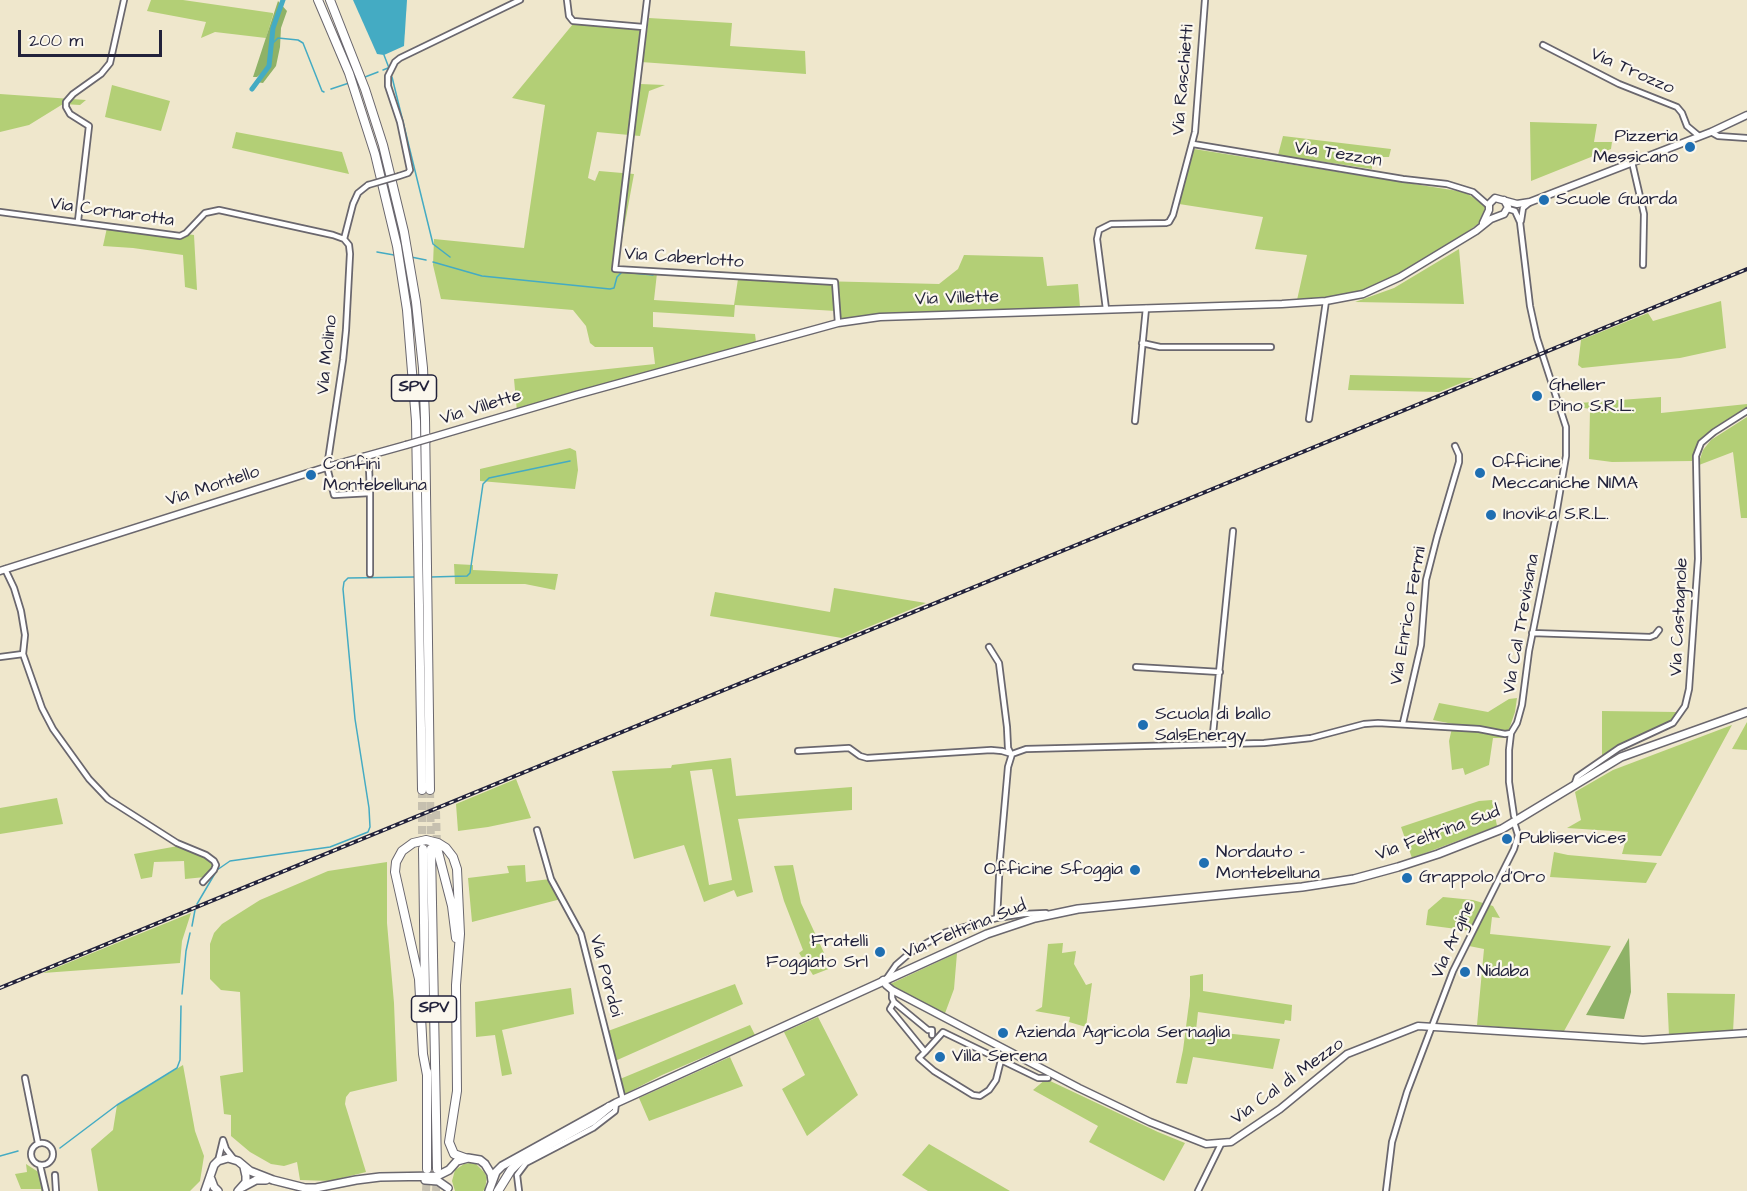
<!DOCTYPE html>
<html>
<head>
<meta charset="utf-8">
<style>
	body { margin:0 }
	#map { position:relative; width:1747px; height:1191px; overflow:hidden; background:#efe7cc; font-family:"Architects Daughter",sans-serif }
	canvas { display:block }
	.scale { position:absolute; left:18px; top:30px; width:144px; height:27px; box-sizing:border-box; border:3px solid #22223b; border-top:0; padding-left:8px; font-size:18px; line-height:21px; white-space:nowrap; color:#22223b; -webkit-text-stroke:4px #fbf7ec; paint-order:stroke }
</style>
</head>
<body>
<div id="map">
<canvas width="1747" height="1191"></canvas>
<div class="scale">200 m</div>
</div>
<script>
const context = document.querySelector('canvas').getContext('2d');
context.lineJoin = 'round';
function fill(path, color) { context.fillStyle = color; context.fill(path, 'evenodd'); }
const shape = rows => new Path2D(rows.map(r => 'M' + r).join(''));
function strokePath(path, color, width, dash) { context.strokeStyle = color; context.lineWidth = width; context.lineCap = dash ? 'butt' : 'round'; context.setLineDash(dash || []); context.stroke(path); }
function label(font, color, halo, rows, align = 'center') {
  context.font = font + ' "Architects Daughter",sans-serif'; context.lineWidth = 4.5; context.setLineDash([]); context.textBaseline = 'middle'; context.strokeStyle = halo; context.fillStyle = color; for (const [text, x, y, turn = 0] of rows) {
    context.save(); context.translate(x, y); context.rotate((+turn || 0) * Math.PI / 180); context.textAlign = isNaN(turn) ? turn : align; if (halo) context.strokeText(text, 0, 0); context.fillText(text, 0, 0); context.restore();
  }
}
fill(shape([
	[151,0,183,0,273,13,273,15,266,38,215,32,201,38,206,22,147,11],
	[649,18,732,23,730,46,805,51,806,74,641,62,640,84,665,85,649,91,640,136,597,132,588,178,595,181,599,171,634,174,617,266,657,273,654,300,734,305,738,279,939,284,958,269,964,255,1043,257,1047,286,1078,284,1080,307,879,314,835,321,836,311,735,305,734,317,653,312,653,327,755,334,756,342,517,412,514,379,655,364,653,347,595,347,590,343,586,326,573,310,441,299,433,265,434,239,524,248,545,105,512,98,573,24,647,31],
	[112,85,170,101,161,131,105,117],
	[0,94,86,100,80,105,63,104,29,125,0,132],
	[1530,122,1597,124,1594,142,1612,142,1611,149,1531,181],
	[236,132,342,152,349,174,232,148],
	[1283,136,1391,149,1389,157,1372,157,1372,169,1278,155],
	[1194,149,1458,191,1466,193,1479,201,1485,207,1484,215,1478,224,1453,242,1389,280,1356,293,1326,299,1297,300,1307,255,1255,249,1263,217,1179,204],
	[108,223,194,235,197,290,185,287,183,255,133,248,103,246],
	[1459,249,1464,304,1355,302,1394,288],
	[1721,301,1726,348,1680,358,1582,368,1578,365,1581,340,1648,313,1653,321],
	[1350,375,1474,378,1439,392,1348,390],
	[1661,397,1661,413,1747,404,1747,408,1706,435,1697,447,1692,461,1612,462,1589,459,1590,409,1579,407,1579,403],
	[1747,417,1747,518,1741,518,1733,452,1699,465,1699,462,1703,450,1711,440],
	[570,448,576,451,578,470,575,489,480,481,480,469],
	[454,564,473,565,473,570,558,574,555,590,525,584,455,584],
	[834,588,926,603,842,638,710,616,715,592,830,612],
	[1517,698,1515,712,1506,738,1493,738,1489,765,1465,775,1463,768,1452,770,1449,741,1453,724,1433,720,1439,703,1488,712,1509,699],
	[1602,711,1677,712,1671,722,1630,739,1602,756],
	[1747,722,1747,750,1732,749],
	[1732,725,1661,856,1622,854,1628,832,1567,828,1581,820,1575,792,1613,770],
	[731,758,736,796,852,787,852,810,738,819,753,892,737,897,734,890,704,902,684,845,634,859,612,771,671,768,672,765],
	[712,769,732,880,709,885,690,771],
	[516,779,531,818,488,827,458,831,456,804],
	[57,798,63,824,0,834,0,808],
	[1492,800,1497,826,1412,858,1401,827,1479,801],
	[178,846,202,854,210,859,214,867,205,877,185,879,184,861,154,862,152,877,141,879,134,854],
	[1554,852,1568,855,1657,863,1646,883,1550,877],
	[387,862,387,923,394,1003,397,1081,350,1092,346,1097,345,1104,366,1172,330,1181,300,1180,297,1162,284,1166,271,1164,250,1152,231,1136,231,1115,224,1114,220,1076,243,1072,240,992,221,990,210,979,210,944,214,933,222,924,260,900,328,871],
	[525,865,526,882,550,879,561,899,472,922,468,878,509,873,507,866],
	[793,865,801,903,831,968,813,975,799,953,803,950,784,901,774,866],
	[1443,897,1473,900,1493,906,1500,918,1492,917,1490,934,1611,946,1563,1033,1477,1025,1484,949,1464,945,1472,931,1426,925,1428,910],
	[191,913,182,941,180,963,43,973],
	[1063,943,1062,953,1076,951,1074,964,1086,985,1092,983,1086,1027,1069,1022,1070,1017,1035,1011,1042,1007,1048,944],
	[957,953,954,989,944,1016,886,986],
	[1203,974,1203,991,1292,1005,1291,1021,1285,1020,1284,1024,1198,1012,1196,1030,1280,1039,1273,1069,1193,1057,1187,1084,1176,1083,1183,1050,1190,996,1190,976],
	[735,984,743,1004,615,1061,608,1031],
	[571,988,574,1014,502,1030,512,1074,502,1076,495,1035,476,1037,475,1002],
	[1667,993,1735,994,1733,1032,1669,1036],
	[818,1017,858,1095,807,1136,782,1089,805,1075,784,1032],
	[750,1025,755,1035,662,1075,625,1094,620,1079],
	[730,1057,743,1086,649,1121,639,1098],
	[183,1065,195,1131,204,1156,200,1181,190,1191,98,1191,91,1149,113,1130,117,1105],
	[1046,1079,1158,1132,1185,1143,1164,1181,1089,1142,1098,1126,1033,1090],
	[929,1144,1010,1191,928,1191,902,1175],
	[470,1163,476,1164,484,1172,487,1177,485,1189,483,1191,455,1191,452,1181,455,1170,464,1164],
	[26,1164,43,1175,45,1191,41,1191,41,1189,21,1189,15,1174,27,1172]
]), '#b3cf76');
fill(shape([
	[278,1,287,11,281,28,280,47,276,66,263,83,256,82,262,73,257,77,253,77],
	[1629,938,1631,992,1624,1019,1586,1015]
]), '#8eb267');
fill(shape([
	[353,0,407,0,404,46,384,55,377,54]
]), '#44abc3');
strokePath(shape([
	[272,44,278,38,298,40,303,43,322,91,324,92],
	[384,55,389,68],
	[383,70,388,68],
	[365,77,378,72],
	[392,77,433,244,450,257],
	[331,89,349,83],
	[377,252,394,255],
	[411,257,426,260],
	[433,262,482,276,610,289,614,288,617,277,622,272,653,275],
	[431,577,467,576,470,573,483,484,489,478,570,461],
	[197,904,217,870,230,861,330,847,368,832,370,827,369,808,355,719,343,589,344,582,348,578,414,577],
	[192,926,195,910],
	[182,994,186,951,190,933],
	[60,1148,117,1105,177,1068,180,1060,181,1006],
	[0,1156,18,1151]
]), '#44abc3', 1.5);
strokePath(shape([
	[252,89,269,66,273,28,283,0]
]), '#44abc3', 5);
strokePath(shape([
	[422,790,422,846],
	[430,790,431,847],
	[436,811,437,847],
	[426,1191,427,1174],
	[436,1191,437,1175]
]), '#c6c0af', 8, [8, 4]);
const street = shape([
	[567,0,569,16,573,21,643,27],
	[647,0,615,269,835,282,838,323],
	[1543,45,1619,84,1677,107,1682,113,1687,126,1699,136],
	[1711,132,1718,136,1747,138],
	[1193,144,1403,179,1447,184,1473,192,1489,206],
	[1632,162,1644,214,1643,265],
	[399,176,408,173,410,170,400,122,388,86,388,76,395,62,400,58,520,0],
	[1508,209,1515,211,1520,222,1530,306,1537,338,1566,427,1566,456,1556,515,1529,651,1522,705,1517,723,1511,733,1509,750,1509,782,1514,816],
	[0,212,180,236,186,233,205,213,219,210,333,235,344,239,349,245,350,254,346,330,343,360,327,467,334,495,370,493,370,574],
	[78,221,89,126,70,114,66,107,66,102,73,94,101,74,110,63,124,0],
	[1521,221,1523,208,1529,203],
	[344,239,353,204,358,193,368,185],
	[1106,309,1097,239,1099,230,1111,224,1166,223,1169,222,1173,215,1195,132,1205,0],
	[1142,343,1160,347,1271,347],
	[1309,419,1326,301],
	[1135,421,1146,308],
	[365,456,369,467,370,493],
	[5,569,14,588,21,611,25,635,23,654,42,708,53,729,89,779,108,799,177,843,206,855,214,861,216,865,214,870,203,882],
	[1532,633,1650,637,1655,635,1659,630],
	[989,647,999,663,1007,727,1008,748,1010,752],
	[0,657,23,654],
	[1136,667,1220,672],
	[1403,723,1421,645,1426,580,1437,537,1459,462,1459,455,1455,446],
	[1212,744,1233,531],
	[798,751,849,748,860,756,867,758,991,750,1002,751,1012,754,1026,749,1264,743,1311,738,1364,724,1378,723,1479,729,1505,734,1511,733],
	[1574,786,1577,777,1619,748,1673,723,1685,706,1689,689,1698,559,1696,456,1701,443,1714,432,1747,411],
	[537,830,551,879,581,934,623,1100],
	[997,918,1000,858,1008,767,1012,754],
	[887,978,896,965,911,952,946,932,997,918,1023,914,1046,913],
	[892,990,892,998,894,1002,890,1009,925,1052,943,1032,1038,1078,1048,1078],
	[894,1002,928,1030,932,1030,932,1035],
	[925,1052,919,1058,934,1071,973,1095,980,1096,989,1090,996,1080,1001,1060],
	[25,1078,38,1143],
	'31 1154a11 11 0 1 1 22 0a11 11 0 1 1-22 0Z',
	[218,1161,223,1140,226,1149,233,1158],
	[40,1165,46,1191],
	[55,1175,56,1191],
	[519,1191,517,1175,526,1163,593,1128,615,1111,616,1103],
	[1198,1191,1221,1144],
	[1386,1191,1392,1142,1407,1092,1453,971,1514,849,1518,835,1514,822]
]);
const secondary = shape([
	[1483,223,1489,210,1489,204,1495,198,1517,204,1530,202,1711,132,1747,115],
	[430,438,576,395,838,323,880,317,1282,304,1326,301,1363,294,1400,277,1476,231,1491,219,1504,214,1508,207,1504,200],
	[0,571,327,467,406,445],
	[883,980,886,985,892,990,1079,1088,1150,1122,1206,1144,1231,1142,1280,1109,1347,1054,1418,1026,1643,1040,1747,1033]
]);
const primary = shape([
	[211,1179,214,1187,218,1191],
	[425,1180,438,1181,448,1188],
	[243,1187,256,1180,266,1180],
	[205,1191,214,1165,218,1161,228,1158,238,1161,250,1171,273,1180,305,1188,316,1188,356,1180,380,1177,437,1176,449,1170,457,1161,468,1158,480,1160,485,1164,491,1174,492,1181],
	[238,1191,246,1182,246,1176,244,1167],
	[489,1191,496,1172,502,1166,616,1103,987,934,1035,918,1078,909,1302,887,1354,879,1398,867,1438,854,1502,829,1621,757,1747,712]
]);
const highway = shape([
	[318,0,349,73,375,154,397,246,407,310,416,421,422,790],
	[330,0,365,89,383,145,404,232,416,302,423,368,425,418,430,790],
	[437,848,452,906,456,938],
	[423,849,425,994],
	[431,849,437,1169],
	[427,1072,427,1169],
	[427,1075,423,1054,419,979,395,872,396,862,402,851,413,843,426,840,438,843,446,848,453,857,457,869,460,934,456,985,457,1091,449,1142,454,1154,465,1158],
	[498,1191,511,1170,521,1160,592,1121,609,1107]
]);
strokePath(street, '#6a676e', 8);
strokePath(secondary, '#6a676e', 9);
strokePath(primary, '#6a676e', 10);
strokePath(highway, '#6a676e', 10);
strokePath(street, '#fff', 4.5);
strokePath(secondary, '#fff', 6);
strokePath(primary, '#fff', 7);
strokePath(highway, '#fff', 8);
const rail = shape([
	[0,988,1747,269]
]);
strokePath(rail, '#22223b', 4);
strokePath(rail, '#fbf7ec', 1.5, [4.5]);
const streetBridge = shape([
	[368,185,399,176]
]);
const secondaryBridge = shape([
	[406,445,430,438]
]);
strokePath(streetBridge, '#6a676e', 8, []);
strokePath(secondaryBridge, '#6a676e', 9, []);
strokePath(streetBridge, '#fff', 4.5);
strokePath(secondaryBridge, '#fff', 6);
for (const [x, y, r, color] of [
	[1690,147,6,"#1f6fb2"],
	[1544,200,6,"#1f6fb2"],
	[1537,396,6,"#1f6fb2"],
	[1480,473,6,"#1f6fb2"],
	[311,475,6,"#1f6fb2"],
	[1491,515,6,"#1f6fb2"],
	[1143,725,6,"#1f6fb2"],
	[1507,839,6,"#1f6fb2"],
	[1204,863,6,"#1f6fb2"],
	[1135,870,6,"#1f6fb2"],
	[1407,878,6,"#1f6fb2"],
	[880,952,6,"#1f6fb2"],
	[1465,972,6,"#1f6fb2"],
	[1003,1033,6,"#1f6fb2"],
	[940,1057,6,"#1f6fb2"]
]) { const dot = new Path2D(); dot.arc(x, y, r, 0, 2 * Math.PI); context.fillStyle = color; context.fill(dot); strokePath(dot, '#fbf7ec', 2); }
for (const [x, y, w] of [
	[414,388,45],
	[434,1009,45]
]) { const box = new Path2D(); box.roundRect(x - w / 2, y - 13, w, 26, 4.5); context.fillStyle = '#fbf7ec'; context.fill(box); strokePath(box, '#22223b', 1.5); }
label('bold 16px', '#22223b', null, [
	["SPV",414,388],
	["SPV",434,1009]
]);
label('18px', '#22223b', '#fbf7ec', [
	["Via Trozzo",1632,72,24],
	["Via Raschietti",1184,80,-85],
	["Via Tezzon",1338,155,9],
	["Via Cornarotta",112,213,8],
	["Via Caberlotto",684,259,4],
	["Via Villette",957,299,-2],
	["Via Molino",328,355,-84],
	["Via Villette",481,408,-17],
	["Via Montello",213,487,-18],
	["Via Enrico Fermi",1409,616,-80],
	["Via Castagnole",1680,617,-87],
	["Via Cal Trevisana",1522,624,-80],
	["Via Feltrina Sud",1438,834,-20],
	["Via Feltrina Sud",965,930,-22],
	["Via Argine",1454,940,-66],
	["Via Pordoi",605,976,75],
	["Via Cal di Mezzo",1288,1082,-36]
]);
label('18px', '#22223b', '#fbf7ec', [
	["Pizzeria",1678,137,"right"],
	["Messicano",1678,158,"right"],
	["Scuole Guarda",1556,200],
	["Gheller",1549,386],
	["Dino S.R.L.",1549,407],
	["Officine",1492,463],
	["Meccaniche NIMA",1492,484],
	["Confini",323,465],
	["Montebelluna",323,486],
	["Inovika S.R.L.",1503,515],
	["Scuola di ballo",1155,715],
	["SalsEnergy",1155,736],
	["Publiservices",1519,839],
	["Nordauto -",1216,853],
	["Montebelluna",1216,874],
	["Officine Sfoggia",1123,870,"right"],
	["Grappolo d'Oro",1419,878],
	["Fratelli",868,942,"right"],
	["Foggiato Srl",868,963,"right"],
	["Nidaba",1477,972],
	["Azienda Agricola Sernaglia",1015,1033],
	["Villa Serena",952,1057]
], 'left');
</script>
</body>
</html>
